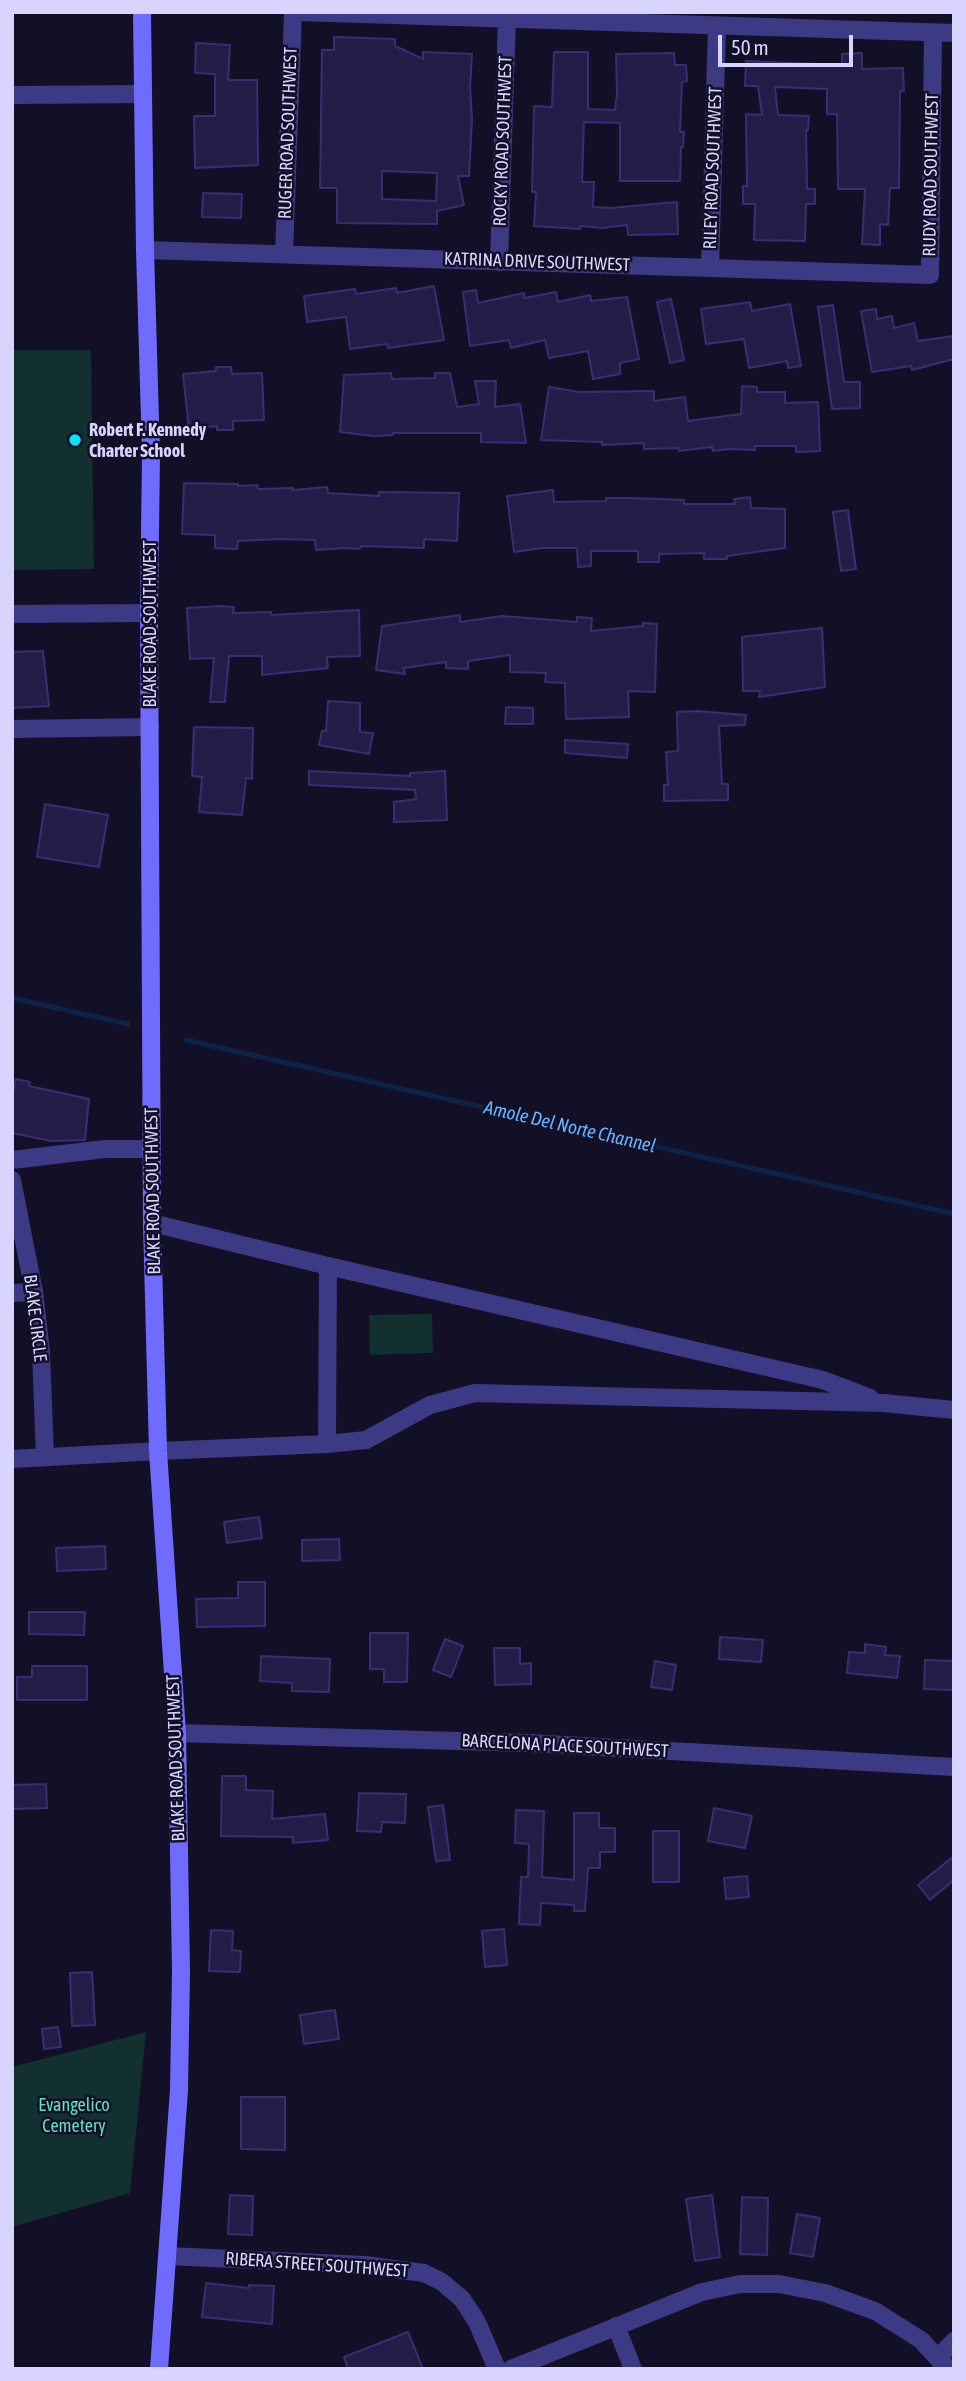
<!DOCTYPE html>
<html>
<head>
<meta charset="utf-8">
<style>
	body { margin:0 }
	#map { position:relative; width:966px; height:2381px; overflow:hidden; background:#130f26; font-family:"Asap Condensed",sans-serif }
	canvas { display:block }
	.frame { position:absolute; inset:0; border:14px solid #d9d4ff; pointer-events:none }
	.scale { position:absolute; left:718px; top:35px; width:135px; height:32px; box-sizing:border-box; border:4px solid #d9d4ff; border-top:0; padding-left:9px; font-size:21px; line-height:24px; white-space:nowrap; color:#d9d4ff; -webkit-text-stroke:5px #130f26; paint-order:stroke }
</style>
</head>
<body>
<div id="map">
<canvas width="966" height="2381"></canvas>
<div class="frame"></div>
<div class="scale">50 m</div>
</div>
<script>
const context = document.querySelector('canvas').getContext('2d');
context.lineJoin = 'round';
function fill(path, color) { context.fillStyle = color; context.fill(path, 'evenodd'); }
const shape = rows => new Path2D(rows.map(r => 'M' + r).join(''));
function strokePath(path, color, width, dash) { context.strokeStyle = color; context.lineWidth = width; context.lineCap = dash ? 'butt' : 'round'; context.setLineDash(dash || []); context.stroke(path); }
function label(font, color, halo, rows, align = 'center') {
  context.font = font + ' "Asap Condensed",sans-serif'; context.lineWidth = 5; context.setLineDash([]); context.textBaseline = 'middle'; context.strokeStyle = halo; context.fillStyle = color; for (const [text, x, y, turn = 0] of rows) {
    context.save(); context.translate(x, y); context.rotate((+turn || 0) * Math.PI / 180); context.textAlign = isNaN(turn) ? turn : align; if (halo) context.strokeText(text, 0, 0); context.fillText(text, 0, 0); context.restore();
  }
}
fill(shape([
	[12,350,91,350,94,569,12,570],
	[432,1314,433,1353,370,1355,369,1315],
	[146,2032,130,2193,12,2227,12,2067]
]), '#12302f');
strokePath(shape([
	[12,998,128,1024],
	[186,1040,954,1214]
]), '#0c2248', 5);
const building = shape([
	[334,37,395,39,395,46,423,59,423,52,472,54,470,87,472,119,469,176,458,176,464,205,437,211,437,224,337,223,337,188,320,188,322,50,334,50,334,37],
	[382,171,437,173,436,201,382,199,382,171],
	[196,43,230,45,228,80,257,80,258,165,195,168,194,116,215,116,215,74,195,73,196,43],
	[554,52,588,52,588,109,615,110,617,94,616,54,674,53,675,65,686,65,687,81,682,82,680,132,684,132,683,147,681,147,680,181,620,181,620,123,584,122,582,182,594,182,593,207,611,208,677,202,678,234,628,235,627,225,602,228,580,226,580,229,534,226,536,192,532,192,534,106,552,107,554,52],
	[862,53,862,69,903,68,904,91,900,91,899,188,890,188,888,225,880,224,880,245,862,244,865,189,838,189,837,114,827,114,827,89,775,87,778,115,809,116,808,130,806,130,807,189,815,189,815,204,806,204,805,241,754,240,755,204,743,204,743,186,747,186,746,114,762,115,758,86,745,86,746,61,842,65,842,54,862,53],
	[203,193,242,194,241,218,202,217,203,193],
	[434,286,444,340,388,348,387,344,350,349,346,317,307,322,304,296,355,289,356,294,396,288,397,293,434,286],
	[476,290,478,303,524,293,525,298,556,292,558,302,590,295,591,301,627,297,639,359,620,363,620,374,593,379,588,351,549,358,545,340,511,348,509,340,470,346,463,292,476,290],
	[671,299,684,360,670,363,657,302,671,299],
	[750,302,752,311,790,304,801,366,788,368,787,361,749,368,744,339,706,344,701,309,750,302],
	[833,305,844,382,860,382,860,408,832,409,818,307,833,305],
	[876,309,877,319,892,316,894,328,914,323,918,341,954,336,954,359,912,370,911,366,872,372,861,311,876,309],
	[216,367,231,367,232,374,262,373,264,420,233,421,233,430,217,430,217,426,189,429,183,374,216,371,216,367],
	[391,373,392,379,435,378,435,373,450,373,457,407,479,404,475,381,496,381,495,407,520,404,526,443,481,442,481,433,393,433,393,435,374,436,340,432,344,375,391,373],
	[742,386,757,387,757,392,785,392,785,403,818,402,820,451,796,452,796,446,755,446,755,450,728,449,713,451,712,447,679,451,678,448,644,449,644,443,602,445,602,442,541,440,549,387,579,392,654,391,654,401,685,397,688,421,741,414,742,386],
	[184,483,238,484,238,486,257,485,258,489,293,488,293,490,327,487,328,493,379,496,379,492,459,493,457,541,424,539,424,548,361,546,360,549,345,548,316,550,315,540,280,539,238,541,237,549,215,548,215,535,182,534,184,483],
	[553,490,554,502,606,501,606,498,630,498,684,500,684,504,735,504,734,499,750,497,751,508,785,509,785,548,727,556,727,559,704,559,704,553,659,554,659,562,638,562,638,551,591,551,591,566,578,567,577,548,543,548,514,552,507,496,553,490],
	[848,510,856,569,841,571,833,512,848,510],
	[220,606,234,607,233,613,271,612,271,615,359,610,360,656,327,657,328,668,262,675,262,656,229,656,225,702,210,702,214,658,190,659,187,608,220,606],
	[460,615,460,622,502,616,577,622,577,617,592,618,591,631,643,626,643,623,657,624,655,692,628,691,629,717,566,719,565,683,545,682,546,673,510,672,510,655,468,661,468,669,446,668,446,662,404,668,405,674,376,670,382,626,460,615],
	[822,628,825,687,759,697,760,691,743,691,742,637,822,628],
	[43,651,49,706,12,708,12,652,43,651],
	[328,701,360,703,360,732,373,733,369,754,319,745,322,731,326,731,328,701],
	[506,707,533,708,533,724,505,724,506,707],
	[697,711,746,715,745,725,719,726,722,784,728,784,728,800,664,801,664,785,668,785,666,752,678,751,677,712,697,711],
	[194,727,253,728,252,779,246,778,242,815,199,812,202,777,192,776,194,727],
	[565,740,628,744,627,758,565,753,565,740],
	[309,771,410,776,410,773,445,771,447,820,394,822,394,802,416,799,415,790,309,785,309,771],
	[45,804,108,815,99,867,37,857,45,804],
	[16,1079,30,1082,29,1086,89,1099,85,1140,51,1141,12,1133,12,1097,16,1079],
	[259,1517,262,1538,227,1543,224,1522,259,1517],
	[339,1539,340,1560,302,1561,302,1540,339,1539],
	[105,1546,106,1569,57,1571,56,1548,105,1546],
	[238,1582,265,1582,265,1626,197,1627,196,1599,238,1598,238,1582],
	[29,1612,85,1612,84,1635,29,1634,29,1612],
	[370,1633,408,1633,407,1682,384,1682,384,1669,370,1669,370,1633],
	[720,1637,763,1640,761,1662,719,1659,720,1637],
	[445,1639,463,1646,451,1677,433,1670,445,1639],
	[865,1644,886,1647,885,1655,900,1656,897,1678,847,1673,849,1652,865,1653,865,1644],
	[494,1648,520,1648,520,1664,531,1663,531,1684,495,1685,494,1648],
	[261,1656,330,1659,329,1692,292,1691,292,1683,260,1681,261,1656],
	[925,1660,954,1661,954,1690,924,1689,925,1660],
	[655,1661,676,1665,672,1690,651,1687,655,1661],
	[32,1666,87,1666,87,1700,17,1700,17,1677,32,1677,32,1666],
	[222,1776,246,1776,246,1790,273,1791,272,1819,325,1814,328,1840,293,1843,293,1837,221,1836,222,1776],
	[46,1784,47,1808,12,1809,12,1785,46,1784],
	[359,1793,406,1794,405,1823,382,1822,381,1832,357,1831,359,1793],
	[443,1805,450,1860,436,1861,428,1807,443,1805],
	[714,1808,752,1816,745,1848,708,1841,714,1808],
	[516,1810,544,1811,542,1877,574,1880,574,1813,599,1813,599,1828,615,1828,615,1852,600,1852,600,1868,588,1868,585,1911,574,1911,574,1905,541,1903,540,1925,519,1924,521,1877,528,1877,529,1844,515,1843,516,1810],
	[653,1831,679,1831,679,1882,653,1882,653,1831],
	[954,1856,954,1880,930,1900,918,1885,954,1856],
	[747,1876,749,1897,726,1899,724,1878,747,1876],
	[504,1929,507,1965,485,1967,482,1931,504,1929],
	[211,1930,233,1931,232,1950,241,1951,240,1972,209,1971,211,1930],
	[92,1972,95,2025,72,2026,70,1973,92,1972],
	[335,2010,339,2039,304,2044,300,2015,335,2010],
	[58,2027,61,2047,44,2049,42,2029,58,2027],
	[241,2097,285,2097,285,2150,241,2149,241,2097],
	[230,2195,253,2196,252,2235,228,2234,230,2195],
	[712,2195,720,2257,695,2261,686,2199,712,2195],
	[742,2197,768,2198,767,2255,740,2254,742,2197],
	[797,2214,820,2218,813,2257,790,2253,797,2214],
	[206,2283,249,2288,249,2285,274,2286,272,2324,202,2317,206,2283],
	[408,2332,423,2369,348,2369,344,2357,408,2332]
]);
fill(building, '#241b47');
strokePath(building, '#3b2d73', 2);
strokePath(shape([
	[300,12,954,33],
	[12,95,143,94],
	[145,250,930,275,933,33],
	[284,254,293,12],
	[499,262,507,19],
	[710,267,717,26],
	[12,614,149,613],
	[12,729,150,727],
	[12,1160,105,1149,151,1149],
	[12,1180,34,1292,41,1352,45,1457],
	[152,1223,328,1266,823,1380,870,1398],
	[12,1293,34,1292],
	[327,1444,328,1266],
	[12,1459,158,1451,327,1444,366,1440,430,1405,475,1393,883,1403,954,1410],
	[177,1733,529,1743,954,1767],
	[168,2256,364,2265,424,2273,442,2282,462,2299,477,2322,497,2369],
	[616,2326,633,2369],
	[938,2358,954,2341],
	[511,2369,702,2292,740,2284,779,2284,825,2293,875,2311,921,2340,948,2369]
]), '#3d3a85', 18);
strokePath(shape([
	[142,12,145,250,151,453,149,613,152,1223,158,1451,177,1733,181,1971,179,2090,159,2369]
]), '#6f6bff', 18);
for (const [x, y, r, color] of [
	[75,440,7,"#00e5ff"]
]) { const dot = new Path2D(); dot.arc(x, y, r, 0, 2 * Math.PI); context.fillStyle = color; context.fill(dot); strokePath(dot, '#130f26', 2.5); }
label('18px', '#d9d4ff', '#130f26', [
	["RUGER ROAD SOUTHWEST",288,133,-88],
	["ROCKY ROAD SOUTHWEST",503,141,-88],
	["RILEY ROAD SOUTHWEST",713,168,-88],
	["RUDY ROAD SOUTHWEST",931,175,-89],
	["KATRINA DRIVE SOUTHWEST",537,262,2],
	["BLAKE ROAD SOUTHWEST",150,624,-90],
	["BLAKE ROAD SOUTHWEST",153,1191,-91],
	["BLAKE CIRCLE",35,1318,83],
	["BARCELONA PLACE SOUTHWEST",565,1746,3],
	["BLAKE ROAD SOUTHWEST",176,1758,-92],
	["RIBERA STREET SOUTHWEST",317,2265,4]
]);
label('bold 18px', '#d9d4ff', '#130f26', [
	["Robert F. Kennedy",89,430],
	["Charter School",89,451]
], 'left');
label('18px', '#5fe0c0', '#130f26', [
	["Evangelico",74,2105],
	["Cemetery",74,2126]
]);
label('italic 19px', '#62b6ff', '#130f26', [
	["Amole Del Norte Channel",570,1127,13]
]);
</script>
</body>
</html>
